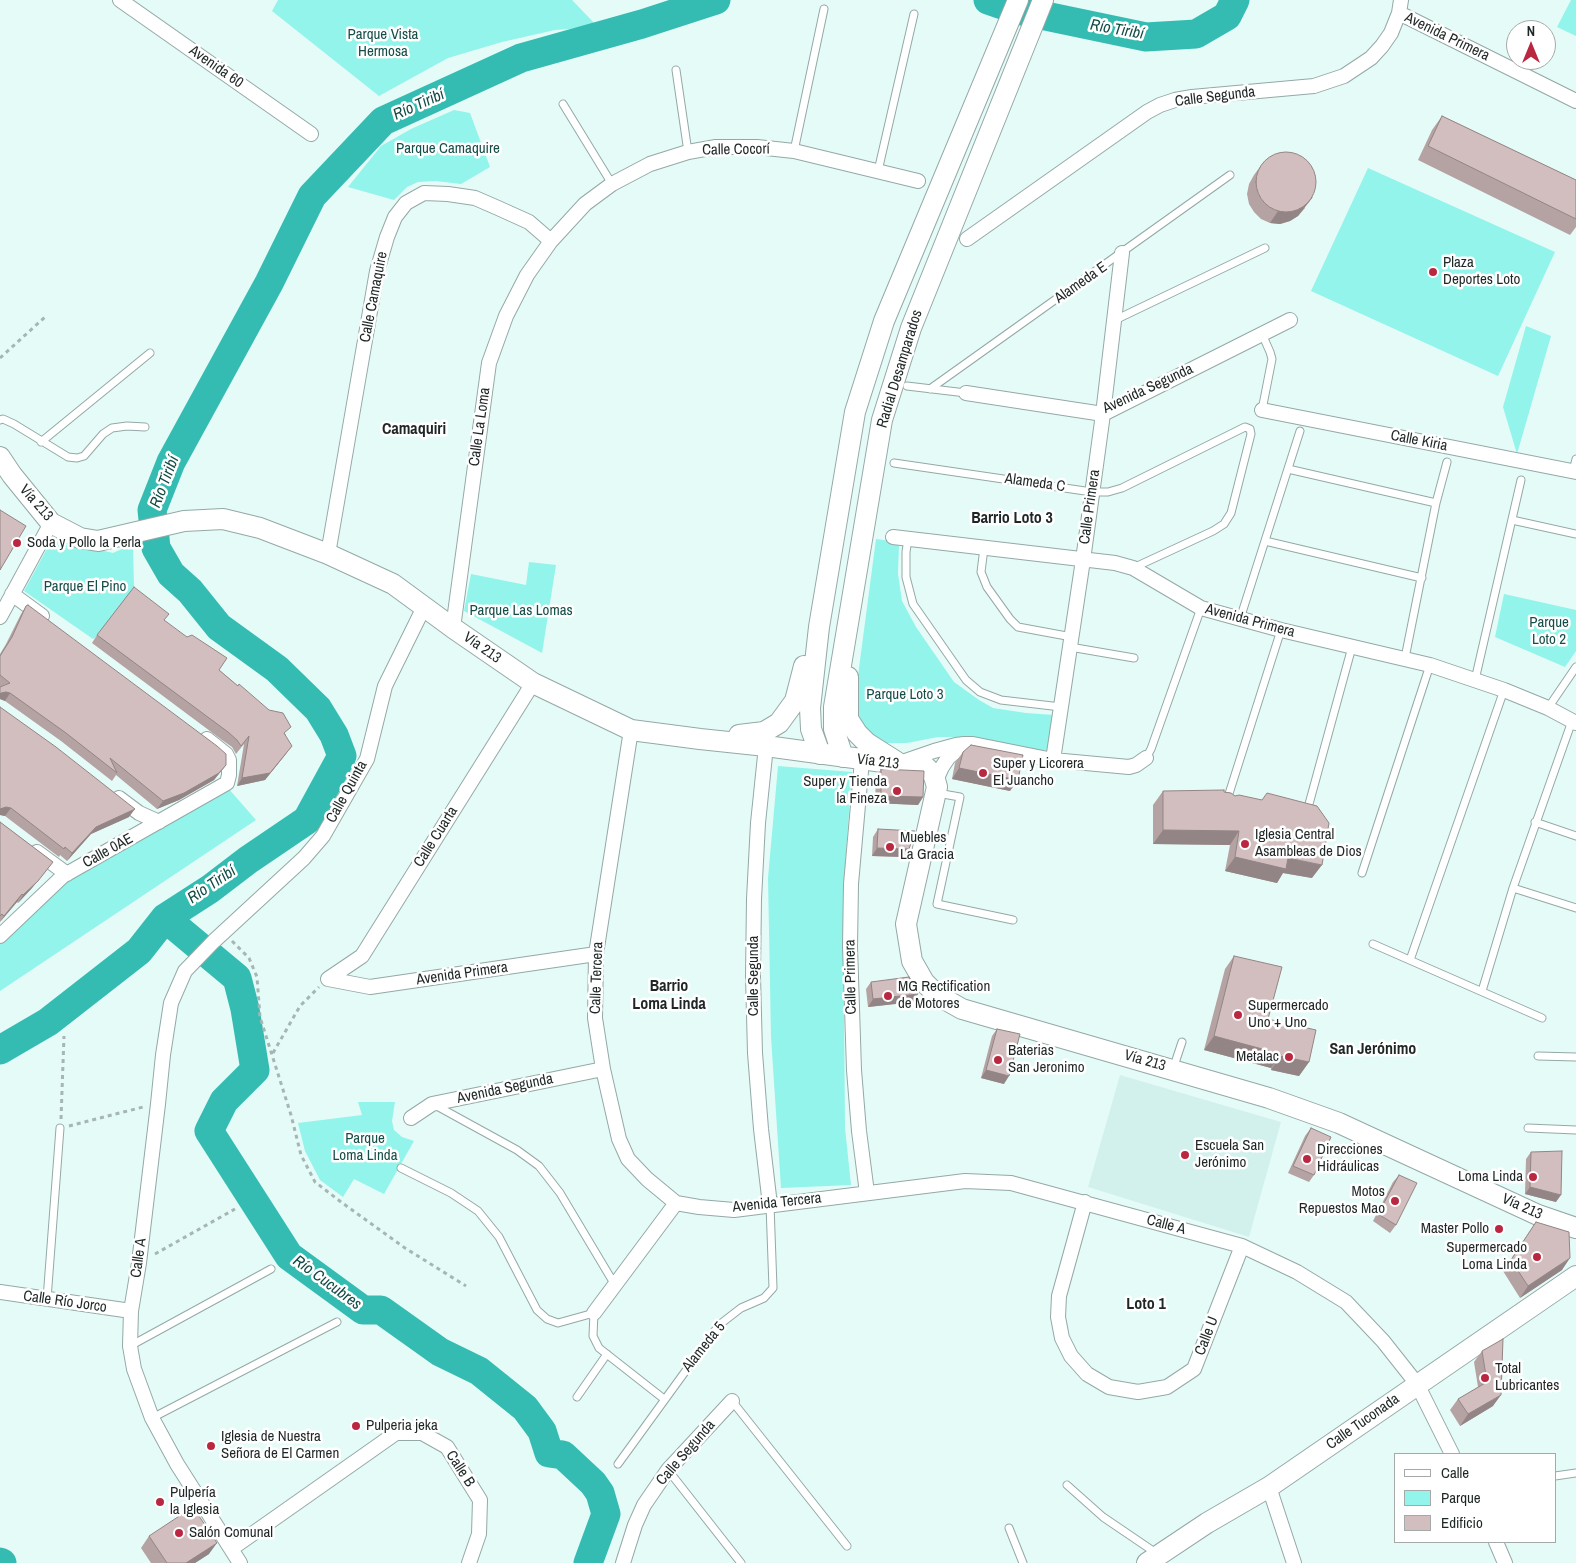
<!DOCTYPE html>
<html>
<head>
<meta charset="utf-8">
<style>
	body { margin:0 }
	#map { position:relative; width:1576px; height:1563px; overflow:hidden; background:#e5fbf8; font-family:"Archivo Narrow",sans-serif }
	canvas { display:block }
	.legend { position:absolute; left:1394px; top:1453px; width:162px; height:90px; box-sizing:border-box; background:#fff; border:1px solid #a5a9a8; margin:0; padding:6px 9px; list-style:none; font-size:15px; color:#1f2726 }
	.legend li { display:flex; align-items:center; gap:10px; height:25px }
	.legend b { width:25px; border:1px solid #a5a9a8 }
	.north { position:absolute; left:1506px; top:20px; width:50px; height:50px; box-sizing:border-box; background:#fff; border:1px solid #a5a9a8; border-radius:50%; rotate:0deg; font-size:14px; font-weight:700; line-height:20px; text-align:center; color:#1f2726 }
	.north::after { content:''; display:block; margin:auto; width:18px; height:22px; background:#b92840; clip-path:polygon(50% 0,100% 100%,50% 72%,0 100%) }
</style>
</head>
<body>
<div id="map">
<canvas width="1576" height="1563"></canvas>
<ul class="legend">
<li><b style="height:6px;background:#fff"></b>Calle</li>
<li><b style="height:14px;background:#92f4ea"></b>Parque</li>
<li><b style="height:14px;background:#d2bebe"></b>Edificio</li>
</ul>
<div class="north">N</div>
</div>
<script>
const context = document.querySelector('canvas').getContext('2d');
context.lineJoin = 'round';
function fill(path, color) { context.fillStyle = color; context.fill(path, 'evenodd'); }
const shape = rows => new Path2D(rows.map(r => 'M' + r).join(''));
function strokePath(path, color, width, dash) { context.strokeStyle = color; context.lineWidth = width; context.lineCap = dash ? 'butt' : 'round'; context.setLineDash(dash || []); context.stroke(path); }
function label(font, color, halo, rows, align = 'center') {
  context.font = font + ' "Archivo Narrow",sans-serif'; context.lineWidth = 5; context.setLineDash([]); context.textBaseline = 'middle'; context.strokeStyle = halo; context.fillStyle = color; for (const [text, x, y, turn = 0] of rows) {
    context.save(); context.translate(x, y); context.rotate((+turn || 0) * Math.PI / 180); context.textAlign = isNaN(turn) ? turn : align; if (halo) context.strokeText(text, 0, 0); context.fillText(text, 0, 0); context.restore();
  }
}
fill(shape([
	[1120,1075,1281,1122,1249,1237,1088,1187]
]), '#d2f1ed');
fill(shape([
	[278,0,572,0,598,27,555,30,502,42,448,58,379,96,272,11],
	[1571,0,1576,0,1576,36,1557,27],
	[454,110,470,113,490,167,461,184,436,181,418,182,407,187,394,200,348,187,381,146,411,129],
	[1368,168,1555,252,1498,376,1311,291],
	[1526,326,1551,336,1517,454,1503,407],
	[56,532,96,549,113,553,133,544,134,588,96,637,93,639,24,591],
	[876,539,897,542,899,545,898,574,902,601,916,627,954,682,979,700,993,708,1026,713,1054,715,1048,749,1041,752,1035,752,958,737,938,737,907,743,879,743,862,728,854,706],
	[529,562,556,565,542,653,464,611,471,574,526,585],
	[1504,594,1576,610,1576,651,1565,667,1495,637],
	[778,766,852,772,843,893,845,1128,851,1185,781,1188,771,1037,768,878],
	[228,788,256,820,0,991,0,943,68,879],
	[358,1102,395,1102,392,1121,394,1130,402,1137,414,1141,384,1194,354,1179,343,1197,320,1180,305,1151,298,1123,362,1115]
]), '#92f4ea');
strokePath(shape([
	[988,0,1017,10,1146,37,1196,34,1227,16,1235,0],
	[165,918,237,978,245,1009,255,1070,224,1101,209,1131,289,1256,363,1310,381,1310,440,1352,479,1371,525,1408,542,1431,549,1453,563,1455,593,1483,600,1493,606,1514,588,1563],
	[0,1050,48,1022,139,951,165,918,210,889,248,860,307,820,342,756,334,735,318,709,277,669,219,627,190,591,171,574,156,548,152,510,171,462,269,283,312,196,383,121,521,58,642,24,716,0],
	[0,1562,2,1563]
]), '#35bcb2', 29);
const lane = shape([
	[676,70,688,152],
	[563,104,612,184],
	[794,151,824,9],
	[878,171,914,14],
	[1115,320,1265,248],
	[1262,334,1270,352,1272,359,1262,410],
	[907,386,966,393],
	[930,389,1230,175],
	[0,420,3,419,14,424,68,457,77,458,84,456,103,434,112,428,127,426,145,427],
	[41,442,150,353],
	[894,463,1092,492,1108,492,1122,488,1245,427,1250,429,1251,434,1231,513,1224,524,1213,531,1133,568],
	[1288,469,1436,503],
	[1573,471,1576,459],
	[1512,520,1576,534],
	[908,539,906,552,906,577,913,604,966,680,980,692,1001,700,1061,707],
	[1265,541,1422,578],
	[984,548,981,572,987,587,1010,619,1018,627,1072,637],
	[1240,619,1300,431],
	[1070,647,1134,658],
	[1405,658,1436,503,1447,462],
	[1475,680,1521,480],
	[1548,708,1576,667],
	[1146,758,1151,749,1201,608],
	[937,793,960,797,937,904,1013,920],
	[1227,800,1281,630],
	[1309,804,1352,647],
	[1535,822,1576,836],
	[1362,873,1430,665],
	[1513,888,1576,908],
	[1373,944,1542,1018],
	[1410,960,1504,690],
	[1482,991,1513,888,1572,721],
	[1538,1056,1576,1057],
	[1173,1069,1182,1042],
	[435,1105,517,1150,539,1166,560,1193,615,1285],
	[1528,1128,1576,1130],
	[401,1168,451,1193,478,1211,499,1237,537,1310,547,1319,558,1323,594,1313,593,1336,599,1348,664,1399],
	[47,1299,60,1128],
	[130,1346,271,1269],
	[577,1397,607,1354],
	[732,1401,847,1546],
	[152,1418,337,1322],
	[618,1464,719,1325,741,1308,764,1298,773,1288,770,1205],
	[668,1470,741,1563],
	[1555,1476,1576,1473],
	[1067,1485,1103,1517,1156,1553],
	[1009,1528,1023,1563]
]);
const street = shape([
	[120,0,311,134],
	[1399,13,1576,101],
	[967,239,1147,112,1160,105,1175,100,1192,97,1314,86,1344,76,1371,58,1382,46,1391,33,1399,13,1401,0],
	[966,393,1103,414,1290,320],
	[1262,410,1576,472],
	[893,537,1115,563,1133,568,1201,608,1281,630,1430,665,1504,690,1548,708,1576,723],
	[328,554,377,271,387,237,395,217,406,203,424,193,448,194,475,198,498,208,529,222,551,241],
	[12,594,42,616],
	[0,617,51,523],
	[453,628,489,363,506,316,527,275,551,241,585,204,612,184,650,164,688,152,716,147,757,147,794,151,918,181],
	[631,730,596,954,595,1018,603,1069,619,1139,628,1159,647,1179,676,1203,699,1207,734,1210,965,1181,1011,1183,1242,1246,1297,1272,1346,1302,1383,1341,1417,1384,1452,1454],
	[766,746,758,823,754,899,753,976,755,1053,761,1129,770,1205],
	[862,760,851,884,850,946,854,1070,859,1131,867,1193],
	[1053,760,1083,560,1103,414,1122,253],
	[902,762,934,751,956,745,964,744,973,744,1053,760,1129,767,1136,765,1146,758],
	[937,786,938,776,942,767,948,758,962,746],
	[119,798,139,813,159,822],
	[37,852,67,874],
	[0,936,63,876,227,783,229,775,229,760,226,754,207,739],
	[328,979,362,956,533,683],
	[328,979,370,987,596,954],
	[411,1118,432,1104,603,1069],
	[1085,1202,1059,1296,1058,1317,1062,1338,1071,1356,1087,1374,1109,1387,1138,1392,1167,1387,1194,1369,1242,1246],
	[0,1292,131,1311],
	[594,1313,676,1203],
	[1269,1487,1294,1563],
	[1496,1542,1505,1563],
	[231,1549,396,1433,422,1433,447,1447,480,1500,479,1534,469,1563],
	[240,1563,177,1464,152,1418,134,1369,130,1346,131,1311,139,1263,158,1104,163,1055,171,1003,185,971,214,941,304,858,323,836,367,759,385,686,424,607],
	[623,1563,635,1525,644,1505,668,1470,732,1401]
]);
const secondary = shape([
	[0,457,12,475,51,523,80,538,98,541,184,521,223,519,260,528,328,554,393,584,453,628,533,683,631,730,700,739,766,746,927,768,934,776,937,787,906,924,912,961,924,982,937,995,962,1009,1269,1098,1339,1123,1538,1215,1576,1228],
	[848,677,848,719,857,733,867,743,897,762],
	[739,735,764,732,779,723,795,701,804,666],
	[820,754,811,729,810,708,819,627,855,412,884,321,1018,0],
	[843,757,834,729,834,707,882,420,911,328,1043,0],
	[1147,1563,1207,1523,1269,1487,1576,1276]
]);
strokePath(lane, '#94a9a6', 9);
strokePath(street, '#94a9a6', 16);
strokePath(secondary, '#94a9a6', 22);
strokePath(shape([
	[0,358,45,317],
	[232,941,249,958,257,977,260,1017,291,1115,301,1155,315,1182,341,1202,405,1248,466,1286],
	[273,1053,300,1006,319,987],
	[61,1119,64,1036],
	[69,1126,143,1107],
	[155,1254,235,1209]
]), '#a5b6b4', 3, [4, 4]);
strokePath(lane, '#fff', 7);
strokePath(street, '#fff', 14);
strokePath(secondary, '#fff', 20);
fill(shape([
	[1442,116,1576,180,1576,227,1570,235,1418,160,1432,130],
	[1262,164,1305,208,1298,216,1290,221,1280,224,1270,223,1261,219,1254,212,1249,204,1247,194,1249,184,1254,175],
	[26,606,226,765,214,780,179,800,157,809,116,775,112,781,61,741,5,701,0,699,0,654,6,644,21,614],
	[164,620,219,670,238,686,286,735,286,754,265,780,237,786,244,744,236,754,232,747,222,740,92,643,97,635],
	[0,707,129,817,91,834,67,861,60,855,59,857,5,816,0,815],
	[963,752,1010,791,952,779,955,763],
	[881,769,923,797,918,805,875,803,876,777],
	[1163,791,1224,792,1312,878,1283,873,1277,883,1225,871,1230,845,1153,844,1153,805],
	[0,822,53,862,32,888,18,903,17,902,0,922],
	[878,829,904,857,872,856,873,837],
	[1234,956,1268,1019,1309,1062,1299,1076,1271,1070,1271,1068,1204,1050,1225,969],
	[871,982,913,1002,868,1007,866,989],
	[997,1029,1004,1084,981,1078,992,1036],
	[1311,1128,1314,1175,1309,1182,1288,1173,1305,1136],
	[1531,1152,1556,1202,1525,1194,1526,1159],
	[1399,1175,1396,1225,1390,1233,1373,1221,1393,1182],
	[1536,1222,1562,1270,1520,1298,1503,1271],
	[1482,1351,1493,1406,1460,1426,1450,1410,1458,1399,1478,1387,1474,1362],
	[149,1536,209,1554,195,1563,151,1563,141,1548]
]), '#b5a3a3');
fill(shape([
	[1313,197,1298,216,1290,221,1280,224,1270,223,1278,211],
	[6,692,10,693,5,701,0,699,0,694,1,693],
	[292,746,265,780,237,786,242,778],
	[226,765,214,780,179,800,157,809,163,801],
	[959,768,1018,780,1010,791,952,779],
	[881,796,923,797,918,805,875,803],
	[6,807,11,808,5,816,0,815,0,809],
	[135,809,129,817,91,834,67,861,72,853,96,827],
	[1163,830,1239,831,1230,845,1153,844],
	[877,848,909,849,904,857,872,856],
	[1235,857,1288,858,1322,865,1312,878,1283,873,1277,883,1225,871],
	[53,862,32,888,18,903,23,895],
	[22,894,17,902,0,922,4,916],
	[918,994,913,1002,868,1007,873,999],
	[1214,1036,1281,1054,1271,1068,1204,1050],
	[1280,1056,1309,1062,1299,1076,1271,1070],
	[986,1070,1009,1076,1004,1084,981,1078],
	[1530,1187,1561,1195,1556,1202,1525,1194],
	[1570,1258,1562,1270,1520,1298,1528,1286],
	[1501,1395,1493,1406,1460,1426,1468,1414],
	[217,1543,209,1554,195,1563,186,1563]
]), '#938585');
const building = shape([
	[1442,116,1576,180,1576,219,1428,146,1442,116],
	'1256 182a30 30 0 1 1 60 0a30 30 0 1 1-60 0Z',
	[0,510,26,526,0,570,0,510],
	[134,587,169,614,164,620,187,637,192,635,227,658,219,670,238,686,239,684,269,710,283,713,291,727,284,733,292,746,270,773,242,778,249,736,241,746,237,740,228,732,97,635,134,587],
	[28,605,217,746,226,754,226,765,219,773,184,793,163,801,110,758,117,773,66,733,10,693,6,692,1,693,0,694,0,687,10,683,0,675,0,656,12,637,26,606,28,605],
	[0,707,56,747,135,809,96,827,72,853,65,847,64,849,11,808,6,807,0,809,0,707],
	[971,745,1023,755,1018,780,959,768,963,752,971,745],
	[881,769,924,771,923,797,881,796,881,769],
	[1224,790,1224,792,1231,793,1235,796,1239,795,1262,800,1267,793,1317,806,1329,823,1322,865,1288,858,1286,869,1235,857,1239,831,1163,830,1163,791,1224,790],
	[0,822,53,862,38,881,23,895,22,894,4,916,2,914,0,916,0,822],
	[878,829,915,831,909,849,877,848,878,829],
	[1234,956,1282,967,1268,1019,1316,1030,1309,1062,1280,1056,1281,1054,1214,1036,1234,956],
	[909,977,918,994,873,999,871,982,909,977],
	[997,1029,1020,1034,1009,1076,986,1070,997,1029],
	[1311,1128,1331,1137,1314,1175,1293,1166,1311,1128],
	[1562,1151,1561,1195,1530,1187,1531,1152,1562,1151],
	[1399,1175,1417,1183,1396,1225,1378,1214,1399,1175],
	[1536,1222,1569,1232,1570,1258,1528,1286,1511,1260,1536,1222],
	[1503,1339,1501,1395,1468,1414,1458,1399,1487,1382,1482,1351,1503,1339],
	[193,1507,217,1543,186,1563,167,1563,149,1536,193,1507]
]);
fill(building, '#d2bebe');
strokePath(building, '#938585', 1);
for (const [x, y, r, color] of [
	[1433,272,5,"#b92840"],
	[17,543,5,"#b92840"],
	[983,773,5,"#b92840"],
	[897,791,5,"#b92840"],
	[1245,844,5,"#b92840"],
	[890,847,5,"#b92840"],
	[888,996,5,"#b92840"],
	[1238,1015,5,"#b92840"],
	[1289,1057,5,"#b92840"],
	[998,1060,5,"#b92840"],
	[1185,1155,5,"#b92840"],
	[1307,1159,5,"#b92840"],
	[1533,1177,5,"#b92840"],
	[1395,1201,5,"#b92840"],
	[1499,1229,5,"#b92840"],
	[1537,1257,5,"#b92840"],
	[1485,1378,5,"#b92840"],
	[356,1426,5,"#b92840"],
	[211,1446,5,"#b92840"],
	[160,1502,5,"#b92840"],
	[179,1533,5,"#b92840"]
]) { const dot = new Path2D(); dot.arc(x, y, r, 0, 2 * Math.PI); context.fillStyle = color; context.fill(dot); strokePath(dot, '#fff', 2); }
label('15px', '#154d48', '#fff', [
	["Parque Vista",383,35],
	["Hermosa",383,52],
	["Parque Camaquire",448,149],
	["Parque El Pino",85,587],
	["Parque Las Lomas",521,611],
	["Parque",1549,623],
	["Loto 2",1549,640],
	["Parque Loto 3",905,695],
	["Parque",365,1139],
	["Loma Linda",365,1156]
]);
label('15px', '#1f2726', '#fff', [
	["Avenida Primera",1447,37,26],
	["Avenida 60",216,67,35],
	["Calle Segunda",1215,97,-7],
	["Calle Cocorí",736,150,-1],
	["Alameda E",1081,283,-35],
	["Calle Camaquire",374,297,-79],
	["Radial Desamparados",900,369,-73],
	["Avenida Segunda",1148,389,-25],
	["Calle La Loma",480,427,-82],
	["Calle Kiria",1419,441,11],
	["Alameda C",1035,483,8],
	["Vía 213",36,503,49],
	["Calle Primera",1090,507,-82],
	["Avenida Primera",1250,621,15],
	["Vía 213",482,648,35],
	["Vía 213",878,762,7],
	["Calle Quinta",347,792,-61],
	["Calle Cuarta",436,837,-58],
	["Calle 0AE",108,851,-29],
	["Avenida Primera",462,974,-8],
	["Calle Segunda",754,976,-90],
	["Calle Primera",851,977,-91],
	["Calle Tercera",597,978,-88],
	["Vía 213",1145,1061,16],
	["Avenida Segunda",505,1089,-12],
	["Avenida Tercera",777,1203,-6],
	["Vía 213",1522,1207,24],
	["Calle A",1166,1225,15],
	["Calle A",139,1258,-82],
	["Calle Río Jorco",65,1302,8],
	["Calle U",1207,1336,-69],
	["Alameda 5",704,1347,-51],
	["Calle Tuconada",1363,1422,-35],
	["Calle Segunda",686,1453,-49],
	["Calle B",460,1469,57]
]);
label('15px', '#1f2726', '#fff', [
	["Plaza",1443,263],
	["Deportes Loto",1443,280],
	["Soda y Pollo la Perla",27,543],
	["Super y Licorera",993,764],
	["El Juancho",993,781],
	["Super y Tienda",887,782,"right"],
	["la Fineza",887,799,"right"],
	["Iglesia Central",1255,835],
	["Asambleas de Dios",1255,852],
	["Muebles",900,838],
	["La Gracia",900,855],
	["MG Rectification",898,987],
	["de Motores",898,1004],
	["Supermercado",1248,1006],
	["Uno + Uno",1248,1023],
	["Baterias",1008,1051],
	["San Jeronimo",1008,1068],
	["Metalac",1279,1057,"right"],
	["Escuela San",1195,1146],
	["Jerónimo",1195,1163],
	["Direcciones",1317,1150],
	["Hidráulicas",1317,1167],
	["Loma Linda",1523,1177,"right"],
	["Motos",1385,1192,"right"],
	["Repuestos Mao",1385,1209,"right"],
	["Master Pollo",1489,1229,"right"],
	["Supermercado",1527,1248,"right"],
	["Loma Linda",1527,1265,"right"],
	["Total",1495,1369],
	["Lubricantes",1495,1386],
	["Pulperia jeka",366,1426],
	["Iglesia de Nuestra",221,1437],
	["Señora de El Carmen",221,1454],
	["Pulpería",170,1493],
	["la Iglesia",170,1510],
	["Salón Comunal",189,1533]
], 'left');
label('italic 16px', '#124b46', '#fff', [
	["Río Tiribí",1117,30,10],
	["Río Tiribí",419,105,-24],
	["Río Tiribí",165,482,-69],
	["Río Tiribí",212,885,-34],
	["Río Cucubres",327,1283,36]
]);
label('bold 16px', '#1f2726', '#fff', [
	["Camaquiri",414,430],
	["Barrio Loto 3",1012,519],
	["Barrio",669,987],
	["Loma Linda",669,1005],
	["San Jerónimo",1373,1050],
	["Loto 1",1146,1305]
]);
</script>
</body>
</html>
